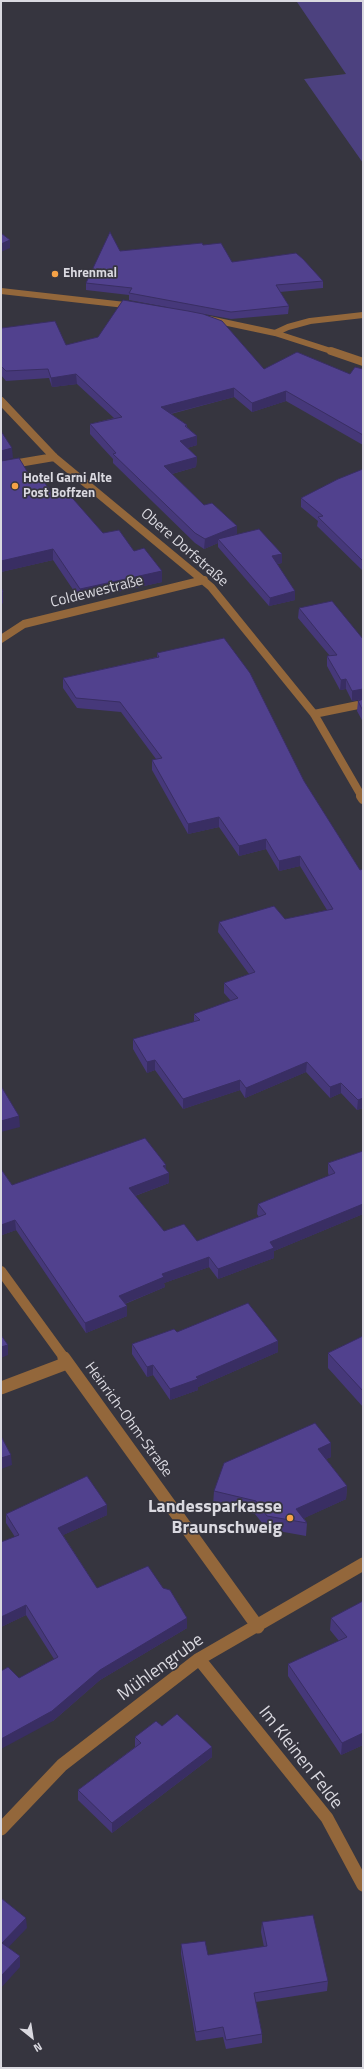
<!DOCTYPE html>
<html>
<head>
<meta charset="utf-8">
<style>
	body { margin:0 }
	#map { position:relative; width:364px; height:2069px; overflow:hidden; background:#36353f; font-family:"Titillium Web",sans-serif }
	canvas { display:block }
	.frame { position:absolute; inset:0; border:2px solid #dad9e0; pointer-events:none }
	.north { position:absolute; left:12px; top:2017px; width:40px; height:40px; -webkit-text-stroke:3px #36353f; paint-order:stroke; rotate:150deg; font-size:11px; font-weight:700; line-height:16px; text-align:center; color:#dad9e0 }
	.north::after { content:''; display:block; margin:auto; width:14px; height:18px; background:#dad9e0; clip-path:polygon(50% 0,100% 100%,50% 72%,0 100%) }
</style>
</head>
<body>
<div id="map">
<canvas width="364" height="2069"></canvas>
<div class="frame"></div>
<div class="north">N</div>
</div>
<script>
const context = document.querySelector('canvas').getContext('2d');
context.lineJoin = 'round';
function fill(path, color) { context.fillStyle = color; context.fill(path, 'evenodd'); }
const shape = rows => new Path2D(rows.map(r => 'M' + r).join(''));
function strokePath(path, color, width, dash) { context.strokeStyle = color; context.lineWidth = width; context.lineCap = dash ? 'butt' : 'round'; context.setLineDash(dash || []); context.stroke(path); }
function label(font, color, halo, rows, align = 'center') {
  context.font = font + ' "Titillium Web",sans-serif'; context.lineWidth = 3.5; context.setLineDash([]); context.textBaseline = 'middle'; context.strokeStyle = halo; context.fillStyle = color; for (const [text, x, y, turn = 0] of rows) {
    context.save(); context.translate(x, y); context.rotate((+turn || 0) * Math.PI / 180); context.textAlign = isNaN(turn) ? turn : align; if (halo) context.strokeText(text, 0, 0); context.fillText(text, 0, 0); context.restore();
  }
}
fill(shape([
	[363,1,363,163,304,79,346,74,297,2]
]), '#4c417f');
strokePath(shape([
	[1,291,134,306],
	[209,319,275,333,334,352],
	[275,333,288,327,310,321,363,315]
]), '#93673b', 6);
strokePath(shape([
	[331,351,363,362],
	[1,401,54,457,211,587,314,714,362,797],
	[1,466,54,457],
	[1,639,24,624,204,580],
	[314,714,363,704]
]), '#93673b', 8);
strokePath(shape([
	[361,796,363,799],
	[1,1271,65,1359]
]), '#93673b', 10);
strokePath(shape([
	[64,1358,258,1627],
	[1,1388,67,1363],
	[199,1659,327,1818,363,1885],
	[1,1829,62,1765,199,1659,363,1564]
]), '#93673b', 13);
fill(shape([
	[203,245,232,262,323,281,323,288,280,292,289,306,288,314,231,319,204,314,264,369,350,374,363,369,363,445,286,401,252,412,234,397,171,414,187,425,187,427,197,436,197,445,187,448,197,457,196,467,172,474,204,505,237,534,282,563,277,564,295,600,269,606,218,547,218,543,204,549,195,543,113,463,113,459,90,434,90,424,114,418,77,384,52,387,49,378,6,381,1,375,1,327,2,328,66,345,98,337,166,307,129,300,129,295,86,290,86,283,120,251],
	[1,461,33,481,52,493,103,533,134,551,162,582,80,600,53,560,1,572],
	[363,469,363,571,317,526,318,521,301,507,301,498],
	[299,608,363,639,363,699,352,701,346,689,340,690,327,666,327,656,330,656,298,618],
	[157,653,304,781,360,870,363,869,363,1108,357,1110,341,1093,330,1098,306,1072,245,1098,240,1090,183,1109,155,1070,147,1073,133,1049,133,1039,194,1022,194,1014,231,1001,224,993,224,983,249,974,218,932,219,922,285,919,327,910,300,866,279,871,266,849,239,856,219,827,188,834,152,770,152,760,156,759,121,712,77,708,63,688,63,678,157,657],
	[363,699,363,722,357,711,358,701],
	[363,1151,363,1214,274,1251,274,1258,218,1279,209,1267,164,1283,165,1287,125,1304,127,1306,127,1316,86,1333,16,1230,2,1235,1,1234,1,1169,12,1185,166,1170,169,1173,169,1183,135,1196,164,1231,197,1241,259,1217,257,1214,258,1204,329,1176,328,1173,328,1163],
	[177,1332,278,1341,278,1352,198,1387,198,1390,170,1400,153,1375,147,1377,132,1354,132,1344],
	[363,1336,363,1407,328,1368,328,1353],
	[331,1443,331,1457,326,1459,347,1486,346,1499,304,1518,307,1523,306,1536,267,1529,255,1514,213,1505,214,1491],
	[6,1514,107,1515,63,1535,97,1588,187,1628,100,1680,53,1721,19,1678,54,1659,26,1615,1,1627,1,1542,15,1537,6,1523],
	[363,1601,363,1745,341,1755,288,1676,288,1664,339,1641,330,1630,331,1618],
	[135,1737,212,1757,112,1833,78,1800,78,1790,135,1747],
	[262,1922,328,1981,327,1991,256,2002,262,2034,262,2043,226,2049,223,2037,196,2041,181,1954,181,1944,208,1955,264,1947,261,1932]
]), '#46387a');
fill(shape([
	[10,240,10,248,1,252,1,244],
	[76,374,77,384,52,387,51,378],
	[234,388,234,397,161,416,161,407],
	[286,391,286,401,252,412,252,403],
	[197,436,197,445,180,450,180,441],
	[12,448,13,458,1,461,1,451],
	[197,457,196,467,164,476,164,466],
	[237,526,237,536,218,539,218,543,204,549,205,539],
	[53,549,53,560,1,572,1,561],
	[282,554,282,563,271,565,272,556],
	[162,571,162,582,80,600,80,589],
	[295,591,295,600,269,606,270,598],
	[3,592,3,603,1,605,1,594],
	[346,679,346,689,340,690,341,680],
	[363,689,362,699,352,701,352,691],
	[219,817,219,827,188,834,188,824],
	[266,839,266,849,239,856,239,846],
	[300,856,300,866,279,871,279,861],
	[155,1060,155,1070,147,1073,147,1062],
	[307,1062,306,1072,245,1098,246,1088],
	[240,1080,240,1090,183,1109,183,1099],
	[341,1083,341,1093,330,1098,330,1087],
	[363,1098,363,1108,357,1110,358,1100],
	[19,1116,20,1127,1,1132,1,1121],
	[166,1165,166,1174,169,1173,169,1183,129,1198,129,1188],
	[363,1204,363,1214,274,1251,274,1258,218,1279,218,1269,270,1242],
	[15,1220,16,1230,2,1235,1,1225],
	[209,1257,209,1267,164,1283,165,1287,119,1306,119,1296,162,1274],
	[127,1306,127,1316,86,1333,85,1323],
	[278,1341,278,1352,198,1387,198,1390,170,1400,170,1389,196,1377],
	[8,1345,8,1355,1,1358,1,1347],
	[153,1365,153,1375,147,1377,147,1367],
	[331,1443,331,1457,317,1463,318,1449],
	[11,1455,12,1465,1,1469,1,1458],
	[347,1486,346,1499,298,1521,296,1509],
	[107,1505,107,1515,59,1537,58,1528],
	[26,1605,26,1615,1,1627,1,1617],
	[187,1618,187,1628,100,1680,53,1721,1,1749,1,1739,100,1670],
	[363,1733,363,1745,341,1755,342,1743],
	[212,1747,212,1757,112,1833,112,1823],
	[26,1918,27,1928,3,1953,2,1943],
	[20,1956,20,1967,1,1988,1,1976]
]), '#392e63');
const building = shape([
	[110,232,120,251,202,243,203,245,221,243,232,262,296,253,303,259,323,281,276,285,289,306,231,312,129,293,132,288,86,283,110,232],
	[1,233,10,240,1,244,1,233],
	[123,300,188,311,203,314,222,321,264,369,297,352,350,374,355,367,363,369,363,435,286,391,252,403,234,388,161,407,187,425,185,426,197,436,180,441,197,457,164,466,204,505,212,503,237,526,205,539,195,533,113,454,116,453,90,424,122,417,76,374,51,378,48,369,6,371,1,366,1,327,2,328,55,321,66,345,98,337,123,300],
	[1,431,12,448,1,451,1,431],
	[19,458,33,481,42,479,52,493,67,492,103,533,119,530,134,551,144,548,162,571,80,589,53,549,1,561,1,461,19,458],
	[363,469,363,561,318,517,323,516,301,498,338,479,363,469],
	[259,529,282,554,272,556,295,591,270,598,218,539,259,529],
	[1,587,3,592,1,594,1,587],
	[332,601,363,639,363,689,352,691,346,679,341,680,327,656,337,655,299,608,332,601],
	[224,638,250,673,304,781,360,870,363,869,363,1098,358,1100,341,1083,330,1087,307,1062,246,1088,240,1080,183,1099,155,1060,147,1062,133,1039,200,1020,194,1014,238,998,224,983,255,972,219,922,274,906,285,919,333,909,300,856,279,861,266,839,239,846,219,817,188,824,152,760,162,758,120,702,76,698,63,678,159,657,157,653,224,638],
	[363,699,363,711,358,701,363,699],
	[1,1086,19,1116,1,1121,1,1086],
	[145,1138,166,1165,163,1166,169,1173,129,1188,164,1231,184,1224,197,1241,266,1214,258,1204,335,1173,328,1163,363,1151,363,1204,270,1242,274,1248,218,1269,209,1257,162,1274,164,1277,119,1296,127,1306,85,1323,15,1220,1,1225,1,1169,12,1185,145,1138],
	[248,1303,278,1341,196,1377,198,1379,170,1389,153,1365,147,1367,132,1344,174,1329,177,1332,248,1303],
	[1,1335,8,1345,1,1347,1,1335],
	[363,1336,363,1391,328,1353,363,1336],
	[315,1423,331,1443,318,1449,347,1486,296,1509,307,1523,267,1516,256,1501,214,1491,224,1463,315,1423],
	[1,1436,11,1455,1,1458,1,1436],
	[87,1476,107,1505,58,1528,97,1588,148,1566,163,1588,170,1590,187,1618,100,1670,52,1711,1,1739,1,1671,8,1667,19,1678,58,1657,26,1605,1,1617,1,1542,19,1535,6,1514,87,1476],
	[363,1601,363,1733,342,1743,288,1664,347,1637,331,1618,363,1601],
	[177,1714,212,1747,112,1823,78,1790,141,1743,135,1737,156,1721,162,1726,177,1714],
	[1,1898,26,1918,2,1943,20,1956,1,1976,1,1898],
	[313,1915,328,1981,254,1993,262,2034,226,2040,223,2027,196,2032,181,1944,205,1941,208,1955,267,1946,262,1922,313,1915]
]);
fill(building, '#51418e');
strokePath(building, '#392e63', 1);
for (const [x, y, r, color] of [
	[55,274,4,"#f6a247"],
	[15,486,4,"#f6a247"],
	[290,1518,4,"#f6a247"]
]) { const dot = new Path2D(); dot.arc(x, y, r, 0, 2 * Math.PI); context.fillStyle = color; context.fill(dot); strokePath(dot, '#36353f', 1.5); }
label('bold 13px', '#dad9e0', '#36353f', [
	["Ehrenmal",63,274],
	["Hotel Garni Alte",23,479],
	["Post Boffzen",23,494]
], 'left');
label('15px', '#dad9e0', '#36353f', [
	["Obere Dorfstraße",184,548,41],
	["Coldewestraße",97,592,-14],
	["Heinrich-Ohm-Straße",128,1420,54]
]);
label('bold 18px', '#dad9e0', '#36353f', [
	["Landessparkasse",282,1508],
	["Braunschweig",282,1529]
], 'right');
label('18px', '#dad9e0', '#36353f', [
	["Mühlengrube",161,1668,-36],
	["Im Kleinen Felde",300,1758,52]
]);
</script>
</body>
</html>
